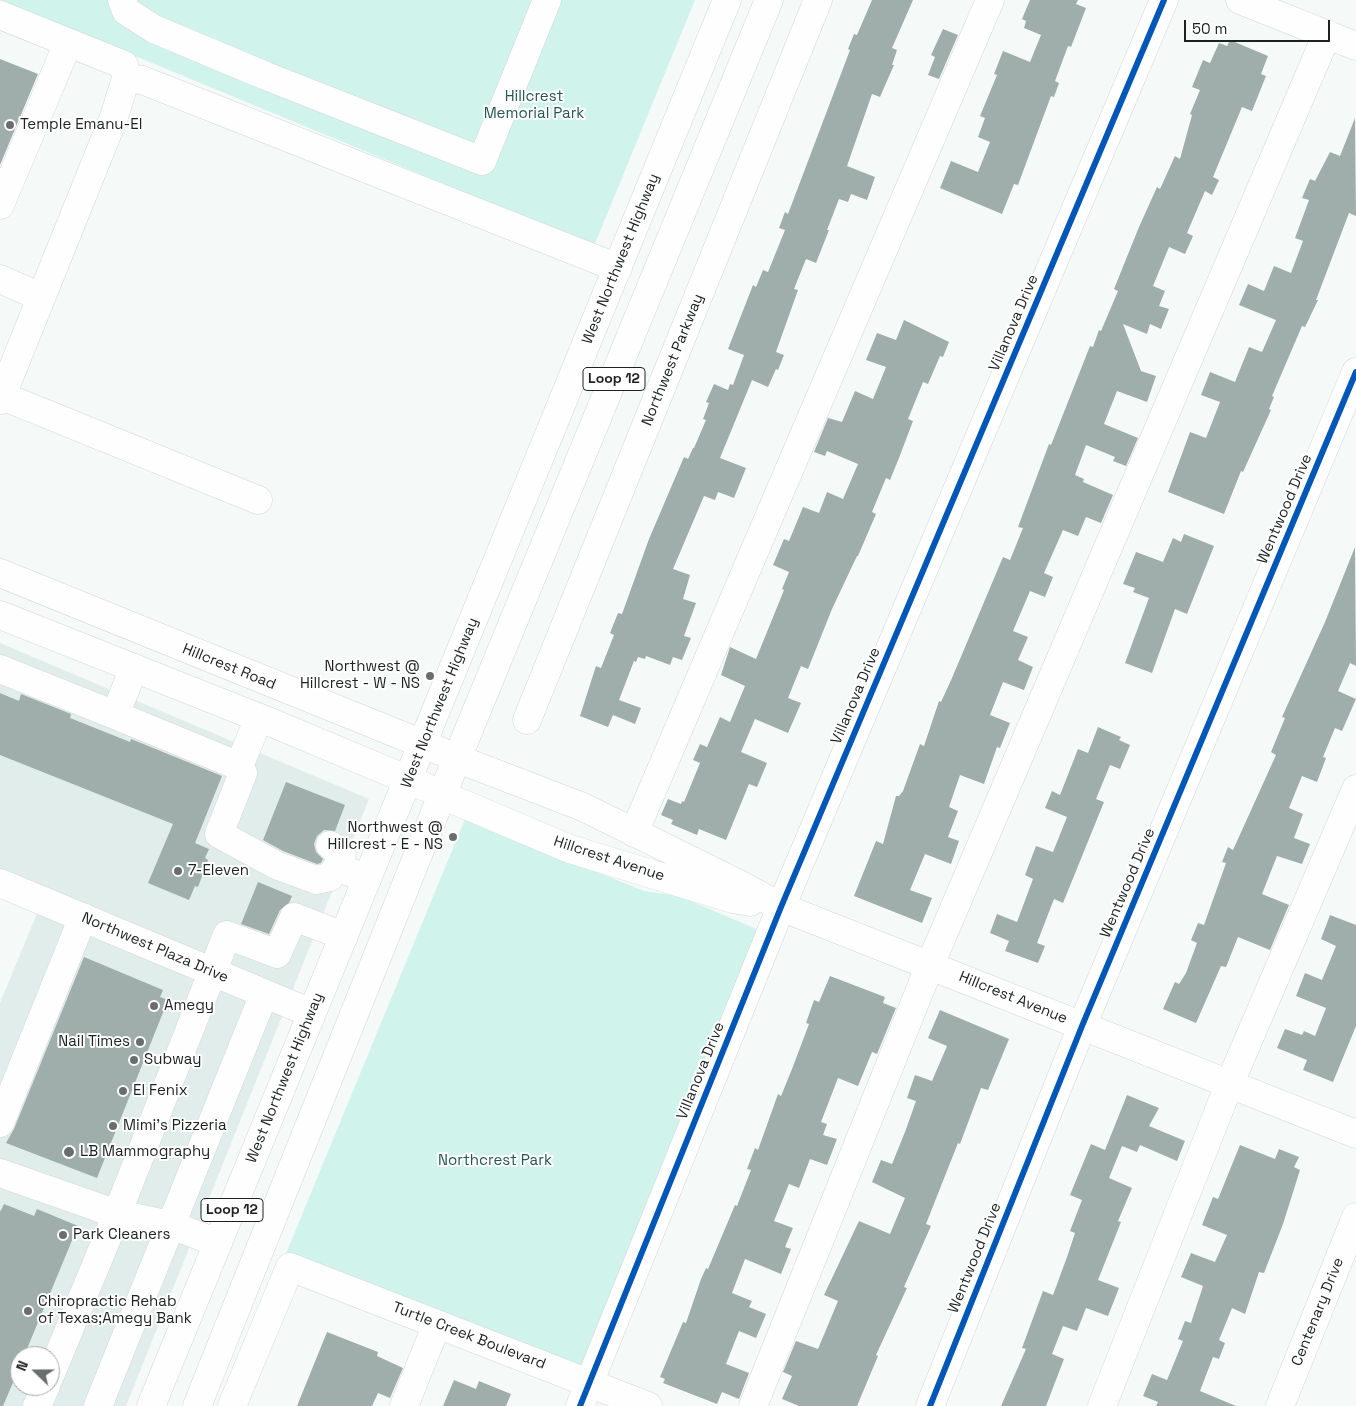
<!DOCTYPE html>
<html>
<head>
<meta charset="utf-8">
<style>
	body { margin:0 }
	#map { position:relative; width:1356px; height:1406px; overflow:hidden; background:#f5faf9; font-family:"Space Grotesk",sans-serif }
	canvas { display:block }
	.north { position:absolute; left:10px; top:1346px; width:50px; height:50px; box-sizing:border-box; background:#fff; border:1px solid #a5a6a6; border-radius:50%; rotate:292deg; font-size:14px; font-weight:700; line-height:20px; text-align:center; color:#1d2120 }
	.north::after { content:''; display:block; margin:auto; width:18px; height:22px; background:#696d6c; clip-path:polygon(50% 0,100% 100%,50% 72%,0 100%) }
	.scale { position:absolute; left:1184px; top:20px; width:146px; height:22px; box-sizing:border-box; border:2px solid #1d2120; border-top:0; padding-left:6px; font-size:15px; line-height:18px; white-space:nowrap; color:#1d2120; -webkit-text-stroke:4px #fff; paint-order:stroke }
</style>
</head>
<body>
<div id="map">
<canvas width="1356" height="1406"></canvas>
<div class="north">N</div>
<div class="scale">50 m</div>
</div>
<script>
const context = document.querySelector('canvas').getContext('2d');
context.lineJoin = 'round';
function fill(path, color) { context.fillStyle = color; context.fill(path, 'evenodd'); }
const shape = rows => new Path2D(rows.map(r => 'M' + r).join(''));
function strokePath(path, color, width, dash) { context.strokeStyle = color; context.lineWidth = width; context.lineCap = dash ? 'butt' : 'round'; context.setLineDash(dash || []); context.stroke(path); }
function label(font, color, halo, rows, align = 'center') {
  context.font = font + ' "Space Grotesk",sans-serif'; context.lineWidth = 4; context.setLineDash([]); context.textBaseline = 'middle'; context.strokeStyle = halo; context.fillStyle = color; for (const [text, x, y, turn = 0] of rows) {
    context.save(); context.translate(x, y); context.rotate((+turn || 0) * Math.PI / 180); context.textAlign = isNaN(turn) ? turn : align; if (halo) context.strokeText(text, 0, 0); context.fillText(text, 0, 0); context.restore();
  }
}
fill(shape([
	[0,643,369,799,126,1406,0,1406,0,1003,47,889,0,869],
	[20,1356,50,1356,50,1386,20,1386]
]), '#e1edeb');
fill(shape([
	[0,0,695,0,594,246],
	[465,819,644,891,679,896,759,930,581,1373,285,1256]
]), '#d0f3ec');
fill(shape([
	[872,0,913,0,892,48,897,50,892,65,894,65,880,97,872,94,847,166,875,177,867,200,851,194,848,202,839,199,827,230,829,230,816,263,806,259,794,289,798,290,776,352,784,355,778,370,776,369,768,387,752,380,720,458,746,468,734,498,718,492,715,500,704,496,673,569,690,575,683,599,696,603,684,636,691,638,682,660,673,657,670,665,646,656,645,659,638,657,636,662,634,661,619,700,641,708,635,724,613,715,608,727,580,716,596,666,601,668,614,635,610,633,618,613,622,614,649,539,684,457,688,459,693,448,694,448,706,420,703,419,709,403,706,402,714,384,728,390,730,384,733,385,744,355,728,349,753,285,756,287,763,270,768,272,785,230,779,228,785,212,788,214,850,50,848,49,854,34,857,35],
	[1030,0,1078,0,1076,4,1086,8,1071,47,1068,46,1055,81,1059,83,1054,97,1051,96,1018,185,1014,184,1002,214,940,188,951,161,978,172,990,142,978,137,985,118,980,116,997,75,994,74,1003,51,1030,62,1041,35,1024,28,1026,21,1022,19],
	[943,29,958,35,939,79,928,75,935,57,931,55],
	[1230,40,1268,56,1261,74,1266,76,1252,111,1242,107,1213,177,1219,180,1212,195,1205,191,1187,233,1193,236,1185,254,1169,247,1153,286,1165,291,1159,306,1169,309,1161,329,1150,324,1147,334,1123,324,1141,371,1156,376,1147,402,1117,391,1104,424,1138,438,1126,466,1113,461,1115,457,1086,445,1075,475,1084,479,1083,482,1113,495,1101,523,1086,517,1078,536,1063,530,1044,573,1053,577,1045,597,1030,591,1013,631,1028,637,1018,660,1033,667,1024,690,1003,682,990,715,1010,723,1000,748,997,747,984,784,960,775,949,807,958,811,948,837,959,841,951,864,925,854,910,890,932,898,922,923,854,896,876,841,883,844,896,796,899,796,903,791,920,744,924,746,939,701,941,702,952,678,1003,557,1010,560,1023,528,1018,527,1049,444,1051,445,1090,346,1093,347,1099,330,1101,331,1118,291,1114,289,1139,227,1157,187,1160,189,1175,156,1180,159,1192,115,1190,114,1200,90,1192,87,1203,60,1210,63,1219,43,1227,46],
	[0,59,38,74,0,165],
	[1355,118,1356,216,1349,213,1316,300,1318,300,1305,327,1302,326,1272,396,1274,397,1269,409,1271,410,1243,472,1241,471,1224,514,1168,492,1190,432,1206,438,1220,402,1201,395,1210,372,1235,382,1249,347,1262,352,1276,320,1239,305,1248,284,1264,291,1274,266,1291,273,1303,241,1295,238,1309,200,1302,198,1310,179,1315,181,1330,152,1340,156],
	[904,320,949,342,943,357,940,356,928,384,923,382,908,419,913,421,899,458,890,480,886,478,872,512,876,514,858,556,857,556,832,609,808,669,801,666,788,698,801,703,788,733,755,719,741,752,767,763,757,787,749,784,726,840,699,829,697,835,671,824,673,820,661,815,668,799,681,804,682,801,684,802,700,763,693,760,700,744,707,747,720,717,730,722,745,686,721,675,730,647,756,659,784,590,782,589,789,572,773,565,784,539,789,541,803,507,819,513,827,492,843,499,858,464,827,451,825,456,814,452,828,418,842,422,855,391,873,399,886,367,866,360,877,333,896,340],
	[1184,534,1214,546,1187,614,1175,609,1152,673,1125,663,1149,598,1133,592,1135,588,1123,584,1136,552,1163,562,1173,538,1181,542],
	[1355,547,1356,666,1350,663,1338,691,1356,699,1342,731,1335,728,1323,757,1326,758,1317,782,1302,776,1289,808,1303,814,1294,838,1310,844,1302,864,1277,856,1262,894,1289,905,1270,950,1238,937,1226,967,1221,966,1196,1023,1163,1009,1175,982,1179,984,1186,973,1197,943,1191,940,1198,923,1204,925,1226,863,1222,862,1228,847,1233,850,1276,755,1271,752,1285,718,1282,717,1325,622],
	[0,693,19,701,21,694,71,714,70,718,130,742,131,739,222,776,195,843,209,849,205,858,208,860,198,887,195,886,189,900,148,883,173,824,0,755],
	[1098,727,1121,737,1119,740,1130,745,1120,769,1110,765,1096,799,1104,802,1063,903,1054,899,1037,943,1045,946,1038,963,1005,951,1009,941,990,933,997,914,1017,922,1033,879,1025,875,1036,846,1053,852,1067,817,1045,808,1052,791,1060,795,1078,749,1088,753],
	[286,782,345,805,335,831,324,830,317,836,314,844,316,852,323,859,321,863,317,864,283,851,263,840],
	[258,882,292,896,289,903,280,910,269,934,241,924],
	[1330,915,1356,925,1356,1026,1333,1082,1303,1070,1307,1060,1277,1048,1285,1029,1302,1035,1304,1031,1315,1036,1326,1008,1296,996,1305,973,1322,980,1336,946,1321,939],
	[84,957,163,990,160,997,168,1000,97,1178,6,1143,14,1129],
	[830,976,885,997,883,1003,896,1008,877,1054,872,1052,858,1086,838,1078,821,1122,827,1124,823,1135,837,1139,827,1165,810,1159,799,1188,789,1184,774,1221,793,1228,785,1247,791,1249,781,1274,745,1259,732,1293,752,1301,749,1307,766,1314,756,1338,739,1331,726,1364,749,1373,739,1399,722,1392,717,1404,663,1383,665,1379,660,1377,683,1322,686,1323,701,1279,706,1268,708,1269,735,1205,737,1206,751,1170,747,1169,755,1148,758,1150,778,1094,781,1096,792,1069,809,1024,806,1023,814,1000,819,1002],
	[940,1010,1009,1039,988,1090,981,1088,960,1144,958,1143,926,1224,931,1226,904,1287,907,1288,876,1355,878,1356,857,1406,799,1406,782,1399,792,1376,783,1372,796,1341,818,1349,838,1301,824,1295,859,1221,890,1234,905,1198,872,1182,881,1160,892,1164,905,1132,916,1101,907,1098,915,1075,932,1081,947,1046,928,1038],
	[1127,1095,1159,1108,1149,1126,1185,1141,1177,1161,1140,1145,1137,1152,1122,1146,1109,1178,1132,1188,1118,1221,1121,1222,1098,1280,1119,1288,1108,1316,1086,1308,1077,1331,1063,1326,1052,1354,1064,1359,1046,1406,1001,1406,1026,1349,1022,1348,1043,1291,1053,1295,1067,1257,1075,1233,1070,1231,1082,1200,1070,1195,1091,1144,1105,1150],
	[1240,1145,1275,1159,1279,1149,1299,1157,1294,1167,1300,1170,1283,1224,1264,1273,1259,1272,1245,1314,1232,1308,1219,1340,1225,1343,1219,1359,1213,1357,1200,1391,1236,1406,1156,1406,1158,1402,1143,1396,1152,1374,1167,1380,1183,1341,1178,1339,1185,1321,1191,1323,1203,1286,1181,1277,1191,1253,1215,1262,1227,1235,1202,1225,1213,1197,1218,1199],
	[4,1204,34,1216,37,1209,78,1226,24,1356,20,1356,20,1366,3,1406,0,1406,0,1212],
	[327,1332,378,1352,377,1356,403,1368,390,1398,378,1393,372,1406,297,1406],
	[454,1380,476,1389,479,1381,511,1394,506,1406,443,1406]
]), '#9faeab');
const minor = shape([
	[122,0,126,11,154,29,266,76,482,161,547,0],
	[1240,0,1356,46],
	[0,15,124,65,126,78,114,117,0,400],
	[126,78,142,80,618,268],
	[0,205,68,43],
	[0,279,41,297],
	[2,396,258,500],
	[0,669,115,715,134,668],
	[115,715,239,766,259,718],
	[527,720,818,0],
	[458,759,583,807,741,885,781,907,1356,1134],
	[239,766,243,773,219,834,276,865,316,880,330,877,337,867,367,879],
	[442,795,570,849,733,899,750,902],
	[634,833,990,0],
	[330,845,342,854,337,867],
	[0,883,311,1013],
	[0,1123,83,917],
	[0,1173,117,1214,171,1225,218,1243],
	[50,1376,117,1214,227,935,277,954,294,917,344,936],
	[37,1406,46,1386],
	[98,1406,264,994],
	[232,1406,290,1267,648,1406],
	[404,1406,437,1324],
	[580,1406,781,907,1164,0],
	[753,1406,930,965,1327,34],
	[930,1406,1082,1026,1356,372],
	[1102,1406,1229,1085,1356,789],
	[1280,1406,1356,1217]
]);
const major = shape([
	[0,573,440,751],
	[0,615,275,724,425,787],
	[151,1406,727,0],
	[197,1406,442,795,769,0]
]);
strokePath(minor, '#d3d6d6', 29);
strokePath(major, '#d3d6d6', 29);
strokePath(minor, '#fefefe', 28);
strokePath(major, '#fefefe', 28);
strokePath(shape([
	[580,1406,781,907,1164,0],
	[930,1406,1082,1026,1356,372]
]), '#0057b8', 6);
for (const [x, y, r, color] of [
	[10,125,5,"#696d6c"],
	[430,676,5,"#696d6c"],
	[453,837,5,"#696d6c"],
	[178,871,5,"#696d6c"],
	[154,1006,5,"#696d6c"],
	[140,1042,5,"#696d6c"],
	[134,1060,5,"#696d6c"],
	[123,1091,5,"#696d6c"],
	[113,1126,5,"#696d6c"],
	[69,1152,6,"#696d6c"],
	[63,1235,5,"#696d6c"],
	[28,1311,5,"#696d6c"]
]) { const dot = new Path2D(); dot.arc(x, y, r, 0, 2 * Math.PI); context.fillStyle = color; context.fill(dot); strokePath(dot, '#fff', 2); }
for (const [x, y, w] of [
	[614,379,62],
	[232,1210,62]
]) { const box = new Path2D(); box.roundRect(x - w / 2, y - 11.5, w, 23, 4); context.fillStyle = '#fff'; context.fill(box); strokePath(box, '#1d2120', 1); }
label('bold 14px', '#1d2120', null, [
	["Loop 12",614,379],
	["Loop 12",232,1210]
]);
label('15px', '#22584f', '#fff', [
	["Hillcrest",534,97],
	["Memorial Park",534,114],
	["Northcrest Park",495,1161]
]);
label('15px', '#1d2120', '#fff', [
	["Temple Emanu-El",20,125],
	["Northwest @",420,667,"right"],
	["Hillcrest - W - NS",420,684,"right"],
	["Northwest @",443,828,"right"],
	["Hillcrest - E - NS",443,845,"right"],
	["7-Eleven",188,871],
	["Amegy",164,1006],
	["Nail Times",130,1042,"right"],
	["Subway",144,1060],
	["El Fenix",133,1091],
	["Mimi's Pizzeria",123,1126],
	["LB Mammography",80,1152],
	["Park Cleaners",73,1235],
	["Chiropractic Rehab",38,1302],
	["of Texas;Amegy Bank",38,1319]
], 'left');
label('15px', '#1d2120', '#fff', [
	["West Northwest Highway",621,259,-68],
	["Villanova Drive",1014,323,-67],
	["Northwest Parkway",673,360,-68],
	["Wentwood Drive",1285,509,-67],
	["Hillcrest Road",229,667,22],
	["Villanova Drive",856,696,-67],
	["West Northwest Highway",440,703,-68],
	["Hillcrest Avenue",609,859,18],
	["Wentwood Drive",1128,883,-67],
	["Northwest Plaza Drive",155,948,23],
	["Hillcrest Avenue",1013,998,22],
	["Villanova Drive",701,1071,-68],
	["West Northwest Highway",285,1078,-68],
	["Wentwood Drive",975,1258,-68],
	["Centenary Drive",1318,1312,-68],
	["Turtle Creek Boulevard",469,1336,21]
]);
</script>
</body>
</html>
